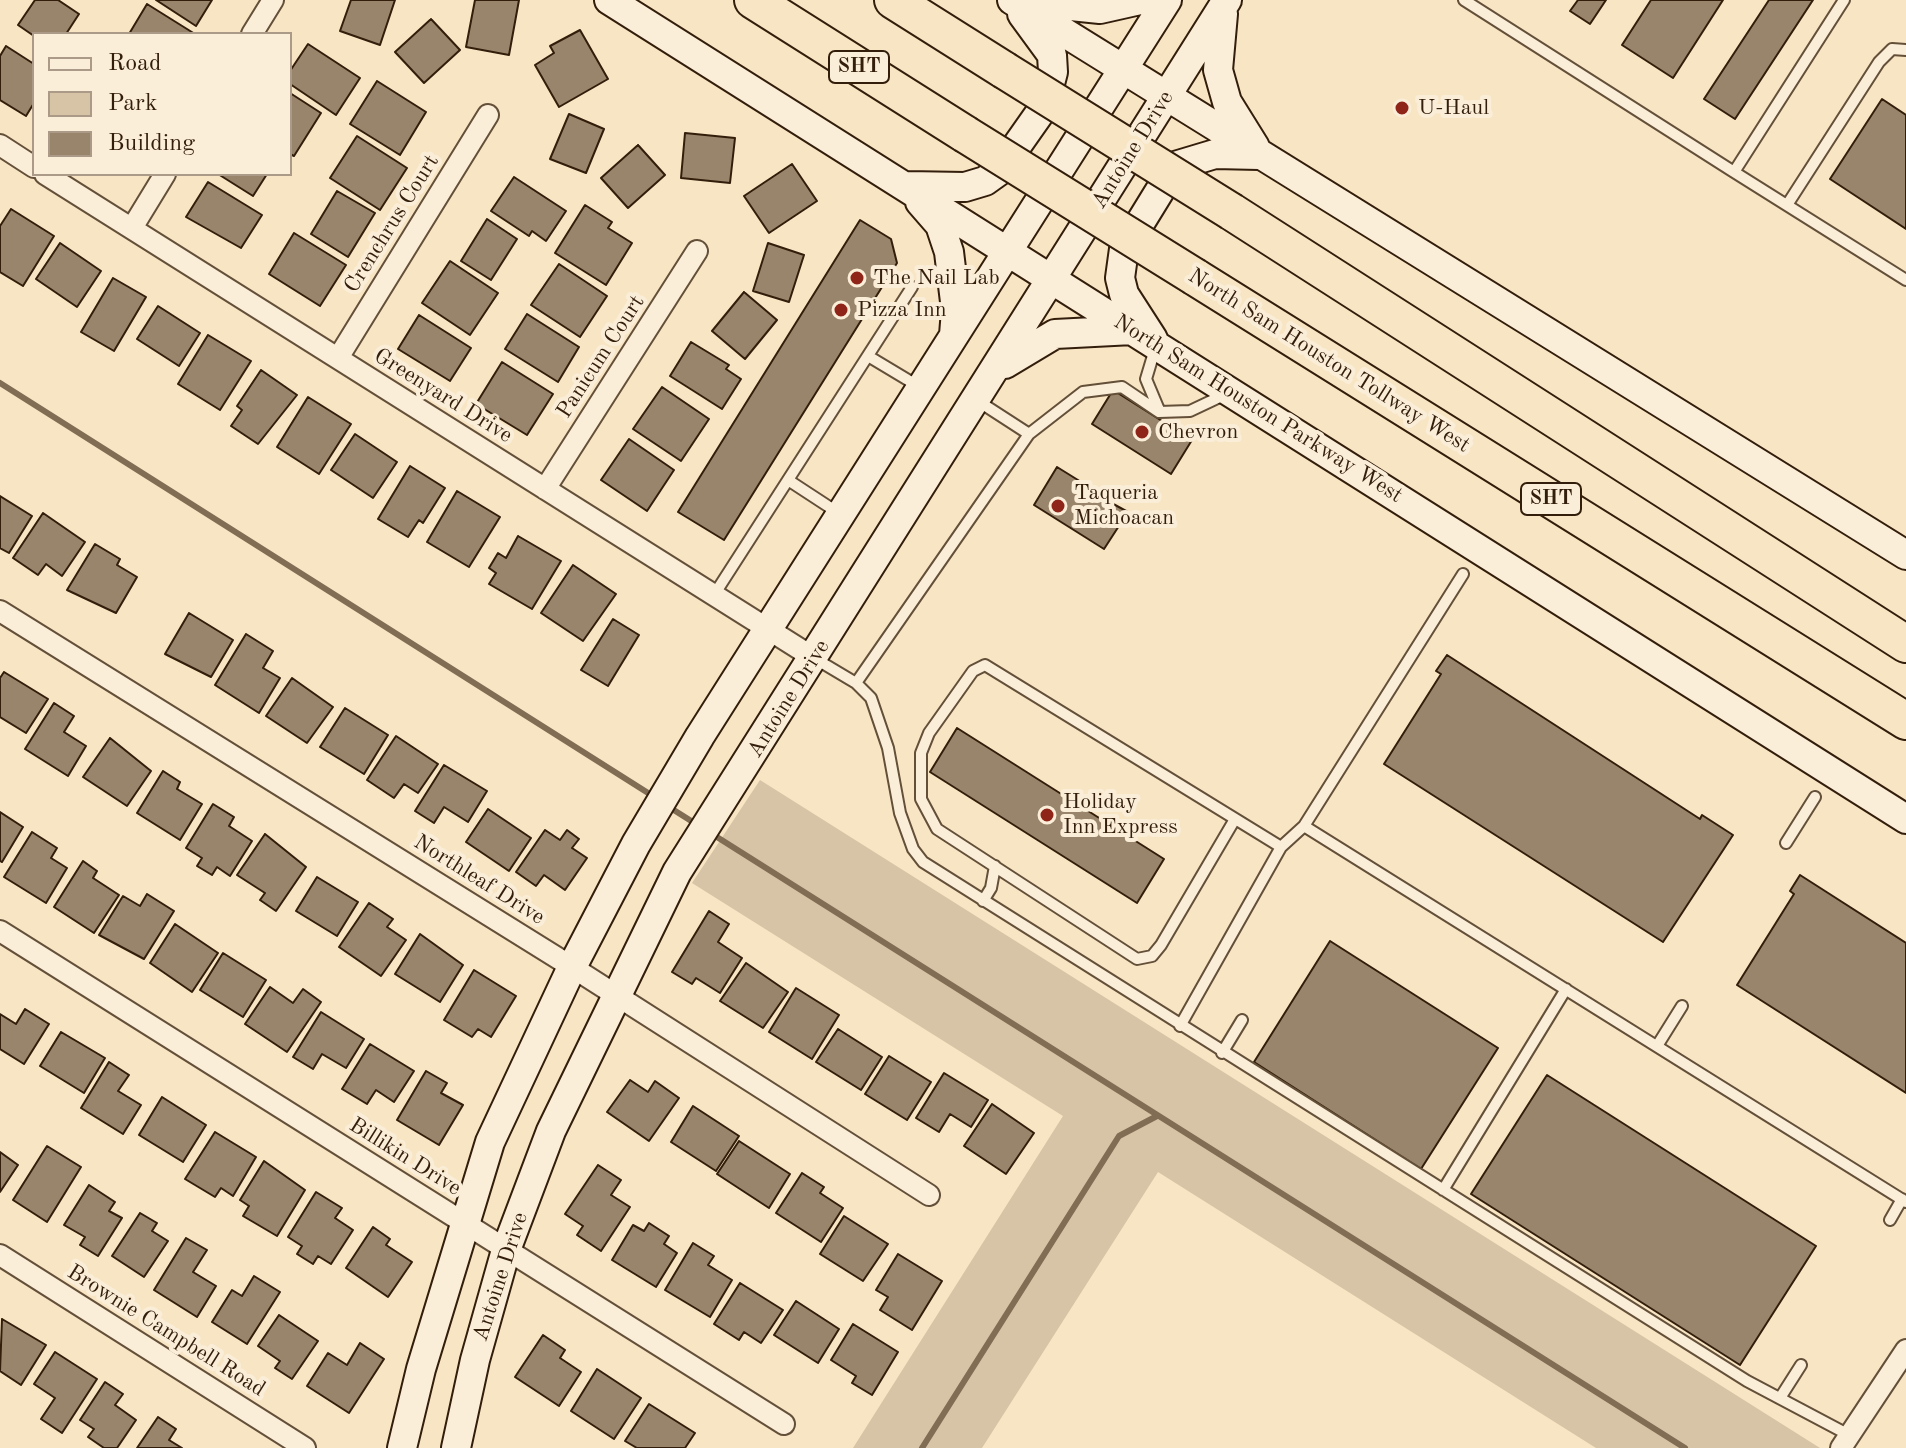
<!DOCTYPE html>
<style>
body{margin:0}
#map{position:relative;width:1906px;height:1448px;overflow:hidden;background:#f8e5c4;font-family:"Old Standard TT",serif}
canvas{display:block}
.legend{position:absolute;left:32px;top:32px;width:260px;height:144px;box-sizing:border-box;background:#faeed9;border:2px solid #aa9a87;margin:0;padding:10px 14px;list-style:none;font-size:24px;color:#331d0b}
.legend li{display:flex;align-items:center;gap:16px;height:40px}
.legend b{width:40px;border:2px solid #aa9a87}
</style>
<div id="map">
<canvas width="1906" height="1448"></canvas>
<ul class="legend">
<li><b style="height:10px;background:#faeed9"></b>Road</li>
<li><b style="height:22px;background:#d7c3a5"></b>Park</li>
<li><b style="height:22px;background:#99856b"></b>Building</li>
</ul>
</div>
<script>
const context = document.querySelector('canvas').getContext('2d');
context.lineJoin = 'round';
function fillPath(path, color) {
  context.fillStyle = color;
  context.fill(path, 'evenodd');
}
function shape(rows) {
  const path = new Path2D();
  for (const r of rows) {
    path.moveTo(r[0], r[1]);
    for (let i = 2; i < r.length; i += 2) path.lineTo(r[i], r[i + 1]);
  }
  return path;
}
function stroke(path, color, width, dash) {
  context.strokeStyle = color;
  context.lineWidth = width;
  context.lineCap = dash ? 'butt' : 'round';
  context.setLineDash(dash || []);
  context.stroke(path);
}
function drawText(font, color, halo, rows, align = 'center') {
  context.font = font + ' "Old Standard TT",serif';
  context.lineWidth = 8;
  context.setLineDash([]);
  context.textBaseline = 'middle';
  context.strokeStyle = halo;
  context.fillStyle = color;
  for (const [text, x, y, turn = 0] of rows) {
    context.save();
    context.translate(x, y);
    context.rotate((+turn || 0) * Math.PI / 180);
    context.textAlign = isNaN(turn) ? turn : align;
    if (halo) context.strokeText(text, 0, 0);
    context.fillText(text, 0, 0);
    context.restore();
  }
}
const green = shape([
 [760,780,1820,1448,1596,1448,1158,1172,982,1448,853,1448,1063,1116,692,883]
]);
const stream = shape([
 [0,383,656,798],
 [669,807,696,824],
 [709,832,1685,1448],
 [922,1448,1119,1136,1157,1116]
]);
const building = shape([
 [35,0,58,0,79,14,66,34,34,36,18,25,35,0],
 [156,0,212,0,196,26,156,0],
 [351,0,395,0,380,45,340,31,351,0],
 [475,0,519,0,509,55,466,47,475,0],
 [1578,0,1606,0,1590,24,1570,11,1578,0],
 [1651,0,1723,0,1673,78,1622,45,1651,0],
 [1769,0,1813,0,1735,119,1704,99,1769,0],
 [147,4,195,34,129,34,147,4],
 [431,19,460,50,424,83,395,52,431,19],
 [580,30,608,79,559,107,535,65,554,53,550,46,580,30],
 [308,44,360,78,336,115,290,84,290,71,308,44],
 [6,46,34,64,34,103,26,116,0,100,0,56,6,46],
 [377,81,426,112,400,155,350,124,377,81],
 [290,93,321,113,294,156,290,154,290,93],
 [1882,99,1906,115,1906,229,1830,179,1882,99],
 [569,114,604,129,586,173,550,159,569,114],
 [685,133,735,138,730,183,681,178,685,133],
 [357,136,407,168,380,210,330,178,357,136],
 [638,145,665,175,628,208,601,178,638,145],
 [792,164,817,201,769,233,744,196,792,164],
 [218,174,267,174,253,196,218,174],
 [514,177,566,211,546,241,532,231,529,236,491,211,514,177],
 [208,182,262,215,241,248,186,217,208,182],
 [337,191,375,213,348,257,311,234,337,191],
 [585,205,612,222,608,228,632,243,606,285,555,253,585,205],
 [11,209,54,236,23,286,0,272,0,226,11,209],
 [487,219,517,239,491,280,461,261,487,219],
 [860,220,891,239,897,263,724,540,678,512,860,220],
 [294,233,346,265,320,306,269,274,294,233],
 [60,243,101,271,77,307,36,279,60,243],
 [768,243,804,255,789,302,753,291,768,243],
 [450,261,498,293,470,335,422,303,450,261],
 [559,264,607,296,580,337,531,305,559,264],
 [113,278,146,297,114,351,81,332,113,278],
 [744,292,777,320,745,359,712,331,744,292],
 [158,306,200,333,179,366,137,339,158,306],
 [527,314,579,347,558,382,505,349,527,314],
 [419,315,471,348,450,381,398,349,419,315],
 [208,335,251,361,220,410,178,384,208,335],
 [691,342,729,365,726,369,741,379,722,409,670,376,691,342],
 [502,362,553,394,527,435,476,404,502,362],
 [261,370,297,395,258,444,231,426,242,410,237,406,261,370],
 [662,387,709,419,681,461,633,429,662,387],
 [1113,390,1192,440,1171,474,1092,424,1113,390],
 [308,397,351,424,319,474,277,447,308,397],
 [355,434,397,462,373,498,331,470,355,434],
 [629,439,674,470,647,511,601,480,629,439],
 [410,466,445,488,423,523,419,520,408,537,378,519,410,466],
 [1057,467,1086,485,1084,488,1128,512,1104,549,1034,505,1057,467],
 [457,491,500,517,469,567,427,542,457,491],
 [0,496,32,516,9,553,0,548,0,496],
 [43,513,85,542,62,576,46,564,38,575,13,558,43,513],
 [518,536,561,561,532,609,489,584,496,573,489,568,498,553,506,558,518,536],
 [95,544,120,559,117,565,137,577,116,613,67,590,95,544],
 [573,565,616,594,583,641,541,613,573,565],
 [189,613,233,640,211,677,165,654,189,613],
 [613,619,639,635,608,686,581,670,613,619],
 [246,634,273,651,263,668,280,678,259,713,215,685,246,634],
 [1447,655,1700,819,1702,815,1733,835,1663,942,1384,764,1441,674,1436,671,1447,655],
 [4,672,48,699,26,733,0,717,0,678,4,672],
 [292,678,333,707,307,743,266,716,292,678],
 [54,703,74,716,64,732,86,746,68,776,25,749,54,703],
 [345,708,388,735,364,774,320,747,345,708],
 [957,728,1164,859,1137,903,930,772,957,728],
 [396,736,438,764,418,793,404,784,394,798,367,780,396,736],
 [110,738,151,771,127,806,83,777,110,738],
 [444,765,487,791,468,822,444,807,434,823,415,811,444,765],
 [163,771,180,782,177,789,202,804,180,840,137,813,163,771],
 [213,804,234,817,229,826,252,841,230,876,217,867,212,875,197,866,202,858,186,848,213,804],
 [488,809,531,838,509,871,466,842,488,809],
 [0,812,23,827,2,862,0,861,0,812],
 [545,830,560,840,567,830,579,839,572,848,587,858,565,890,544,875,536,886,516,872,545,830],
 [32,832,57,848,51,858,67,868,46,903,4,877,32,832],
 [265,834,306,867,276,911,260,900,265,893,237,875,265,834],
 [83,861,97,871,93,878,119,895,94,933,54,907,83,861],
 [1800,875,1906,943,1906,1093,1737,985,1794,894,1790,891,1800,875],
 [317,877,358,902,337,936,296,911,317,877],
 [147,894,174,911,144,959,99,935,123,896,140,906,147,894],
 [369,903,393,919,387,927,406,940,381,976,339,947,369,903],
 [709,911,729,924,718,942,742,958,720,993,696,978,692,984,672,972,709,911],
 [175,924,218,953,192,992,150,963,175,924],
 [420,934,463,965,440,1002,395,974,420,934],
 [1330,941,1498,1048,1421,1169,1254,1062,1330,941],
 [223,953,266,980,243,1017,200,990,223,953],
 [746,963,788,992,763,1028,720,1001,746,963],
 [474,970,516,996,491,1037,478,1029,472,1037,444,1020,474,970],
 [270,987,293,1003,303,989,321,1002,287,1052,245,1024,270,987],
 [796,988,839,1015,812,1059,769,1032,796,988],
 [25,1009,49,1024,24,1064,0,1049,0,1014,16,1024,25,1009],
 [321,1012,364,1039,346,1068,322,1054,313,1069,293,1057,321,1012],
 [838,1029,882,1057,861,1090,816,1062,838,1029],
 [61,1032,105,1058,84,1093,40,1066,61,1032],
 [370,1044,414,1071,394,1102,376,1090,367,1104,342,1089,370,1044],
 [889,1056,931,1082,907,1120,865,1094,889,1056],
 [109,1062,129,1075,118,1091,141,1105,123,1134,81,1108,109,1062],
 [426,1071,447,1083,441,1093,463,1105,439,1145,397,1120,426,1071],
 [944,1073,988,1100,971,1127,950,1114,939,1132,916,1118,944,1073],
 [1547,1075,1816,1246,1740,1365,1471,1194,1547,1075],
 [630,1080,648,1092,655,1081,679,1098,649,1141,607,1112,630,1080],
 [162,1097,206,1125,183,1162,139,1135,162,1097],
 [992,1104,1034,1133,1006,1174,964,1146,992,1104],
 [693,1106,739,1136,716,1171,671,1142,693,1106],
 [215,1132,256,1157,233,1196,221,1188,215,1197,185,1179,215,1132],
 [739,1141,790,1174,769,1208,717,1174,739,1141],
 [47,1146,81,1167,47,1222,13,1200,47,1146],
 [0,1152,18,1165,0,1192,0,1152],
 [264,1161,305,1190,277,1236,243,1216,249,1206,240,1200,264,1161],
 [598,1165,621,1180,611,1195,630,1207,601,1251,577,1235,583,1226,565,1214,598,1165],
 [802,1173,824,1187,820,1193,843,1208,821,1242,776,1213,802,1173],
 [89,1185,115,1202,109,1211,122,1218,98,1256,80,1245,85,1237,64,1225,89,1185],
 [316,1192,342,1208,335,1218,353,1230,331,1264,318,1256,313,1264,297,1254,302,1246,288,1237,316,1192],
 [140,1213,157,1223,152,1231,168,1241,144,1277,112,1256,140,1213],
 [844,1216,888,1244,863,1281,820,1254,844,1216],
 [649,1223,669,1236,664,1244,677,1253,656,1287,612,1260,633,1225,644,1231,649,1223],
 [373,1227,390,1239,386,1245,412,1262,388,1297,346,1268,373,1227],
 [186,1238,207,1250,193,1272,216,1286,197,1317,154,1290,186,1238],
 [693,1243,714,1256,708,1265,732,1280,710,1317,665,1290,693,1243],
 [898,1254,942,1281,912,1330,880,1310,888,1297,876,1290,898,1254],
 [254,1276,280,1292,247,1344,212,1322,232,1290,242,1296,254,1276],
 [740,1283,783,1310,761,1343,744,1332,739,1340,714,1324,740,1283],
 [796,1301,839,1329,818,1363,774,1335,796,1301],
 [279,1315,318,1341,292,1379,275,1368,280,1361,258,1346,279,1315],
 [2,1319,46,1345,21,1385,0,1371,2,1319],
 [853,1324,898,1352,872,1395,852,1383,856,1376,831,1360,853,1324],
 [543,1335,565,1350,560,1358,581,1372,559,1406,515,1377,543,1335],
 [360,1343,384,1359,349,1413,307,1386,328,1353,347,1365,360,1343],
 [55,1352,97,1379,62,1433,41,1419,55,1398,34,1384,55,1352],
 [597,1369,641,1398,614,1439,571,1411,597,1369],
 [105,1382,123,1394,115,1405,136,1420,117,1448,104,1448,88,1437,94,1429,80,1420,105,1382],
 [649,1404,695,1433,685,1448,637,1448,625,1441,649,1404],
 [158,1417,176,1429,169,1440,182,1448,137,1448,158,1417]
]);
const lane = shape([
 [1464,0,1734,172,1844,0],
 [1734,172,1906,280],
 [1787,205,1879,62,1892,49,1906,50],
 [1155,349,1146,379,1159,410],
 [868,356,918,386],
 [978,401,1029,434,1083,392,1122,387,1159,412,1190,411,1226,394],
 [788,480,840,514],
 [714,595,912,287],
 [814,658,856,683,871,698,888,748,900,813,913,849,923,862,1747,1381,1849,1435],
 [856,683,1029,434],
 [1235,819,1161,945,1152,956,1137,959,937,829,921,799,921,753,929,733,973,671,985,665,1281,847],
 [1304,826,1906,1202],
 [1786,843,1815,797],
 [983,901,991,888,995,866],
 [1180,1026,1281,847,1304,826,1463,574],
 [1657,1046,1682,1006],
 [1222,1053,1242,1020],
 [1443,1190,1566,989],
 [1890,1220,1902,1199],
 [1780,1398,1801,1365]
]);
const street = shape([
 [252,34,273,0],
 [0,145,34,167],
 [45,174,814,658],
 [132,228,165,174],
 [338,358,488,115],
 [545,489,697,251],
 [0,611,572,967,929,1195],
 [0,931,784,1424],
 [0,1255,305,1448],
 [1841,1448,1906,1350]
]);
const secondary = shape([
 [609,0,1906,819],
 [1012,0,1906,555],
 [1022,1,1100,9,1140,0],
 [1223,14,1218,70,1227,102,1255,147],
 [907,186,965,187,985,181,999,171,1044,107,1053,72,1052,55,1022,14],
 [920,202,940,225,949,252,956,310,954,335],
 [1153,339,1124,294,1120,278,1124,249,1175,166,1215,154,1259,155],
 [1005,364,1055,334,1133,330],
 [402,1448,421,1369,490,1142,572,967,636,844,700,736,1167,0],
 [456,1448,475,1360,506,1250,551,1131,677,872,1227,0]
]);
const highway = shape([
 [753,0,965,134],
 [893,0,1004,70],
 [1232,212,1906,644],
 [1195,277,1906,721]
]);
const highwayBridge = shape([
 [1004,70,1232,212],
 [965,134,1195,277]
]);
const markers = [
 [1402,108,8,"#8f2418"],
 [857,278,8,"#8f2418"],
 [841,310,8,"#8f2418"],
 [1142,432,8,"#8f2418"],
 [1058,506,8,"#8f2418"],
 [1047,815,8,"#8f2418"]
];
const shields = [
 [859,67,60],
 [1551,499,60]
];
const shieldNames = [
 ["SHT",859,67],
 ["SHT",1551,499]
];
const poiNames = [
 ["U-Haul",1418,108],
 ["The Nail Lab",873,278],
 ["Pizza Inn",857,310],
 ["Chevron",1158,432],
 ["Taqueria",1074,493],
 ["Michoacan",1074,518],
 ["Holiday",1063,802],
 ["Inn Express",1063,827]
];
const streetNames = [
 ["Antoine Drive",1133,150,-58],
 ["Crenchrus Court",392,224,-58],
 ["Panicum Court",601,357,-57],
 ["North Sam Houston Tollway West",1329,361,32],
 ["Greenyard Drive",443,396,32],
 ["North Sam Houston Parkway West",1258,409,32],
 ["Antoine Drive",789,699,-58],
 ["Northleaf Drive",479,880,32],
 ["Billikin Drive",405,1157,32],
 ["Antoine Drive",501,1277,-72],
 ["Brownie Campbell Road",166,1331,32]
];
fillPath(green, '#d7c3a5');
stroke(stream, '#816c54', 6);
fillPath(building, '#99856b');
stroke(building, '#331d0b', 2);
stroke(lane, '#644f39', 14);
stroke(street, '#644f39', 24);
stroke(secondary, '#331d0b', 32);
stroke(highway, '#331d0b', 40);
stroke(lane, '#faeed9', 10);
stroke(street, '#faeed9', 20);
stroke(secondary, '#faeed9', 28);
stroke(highway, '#f8e5c4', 36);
stroke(highwayBridge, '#331d0b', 40, []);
stroke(highwayBridge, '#f8e5c4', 36);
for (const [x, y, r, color] of markers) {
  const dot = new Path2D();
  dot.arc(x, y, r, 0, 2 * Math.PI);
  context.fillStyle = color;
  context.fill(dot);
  stroke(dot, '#faeed9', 3);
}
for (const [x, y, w] of shields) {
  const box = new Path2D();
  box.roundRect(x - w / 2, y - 16, w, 32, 6);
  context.fillStyle = '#faeed9';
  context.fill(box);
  stroke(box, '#331d0b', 2);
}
drawText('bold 20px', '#331d0b', null, shieldNames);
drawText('22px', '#331d0b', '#faeed9', poiNames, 'left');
drawText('22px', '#331d0b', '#faeed9', streetNames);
</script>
